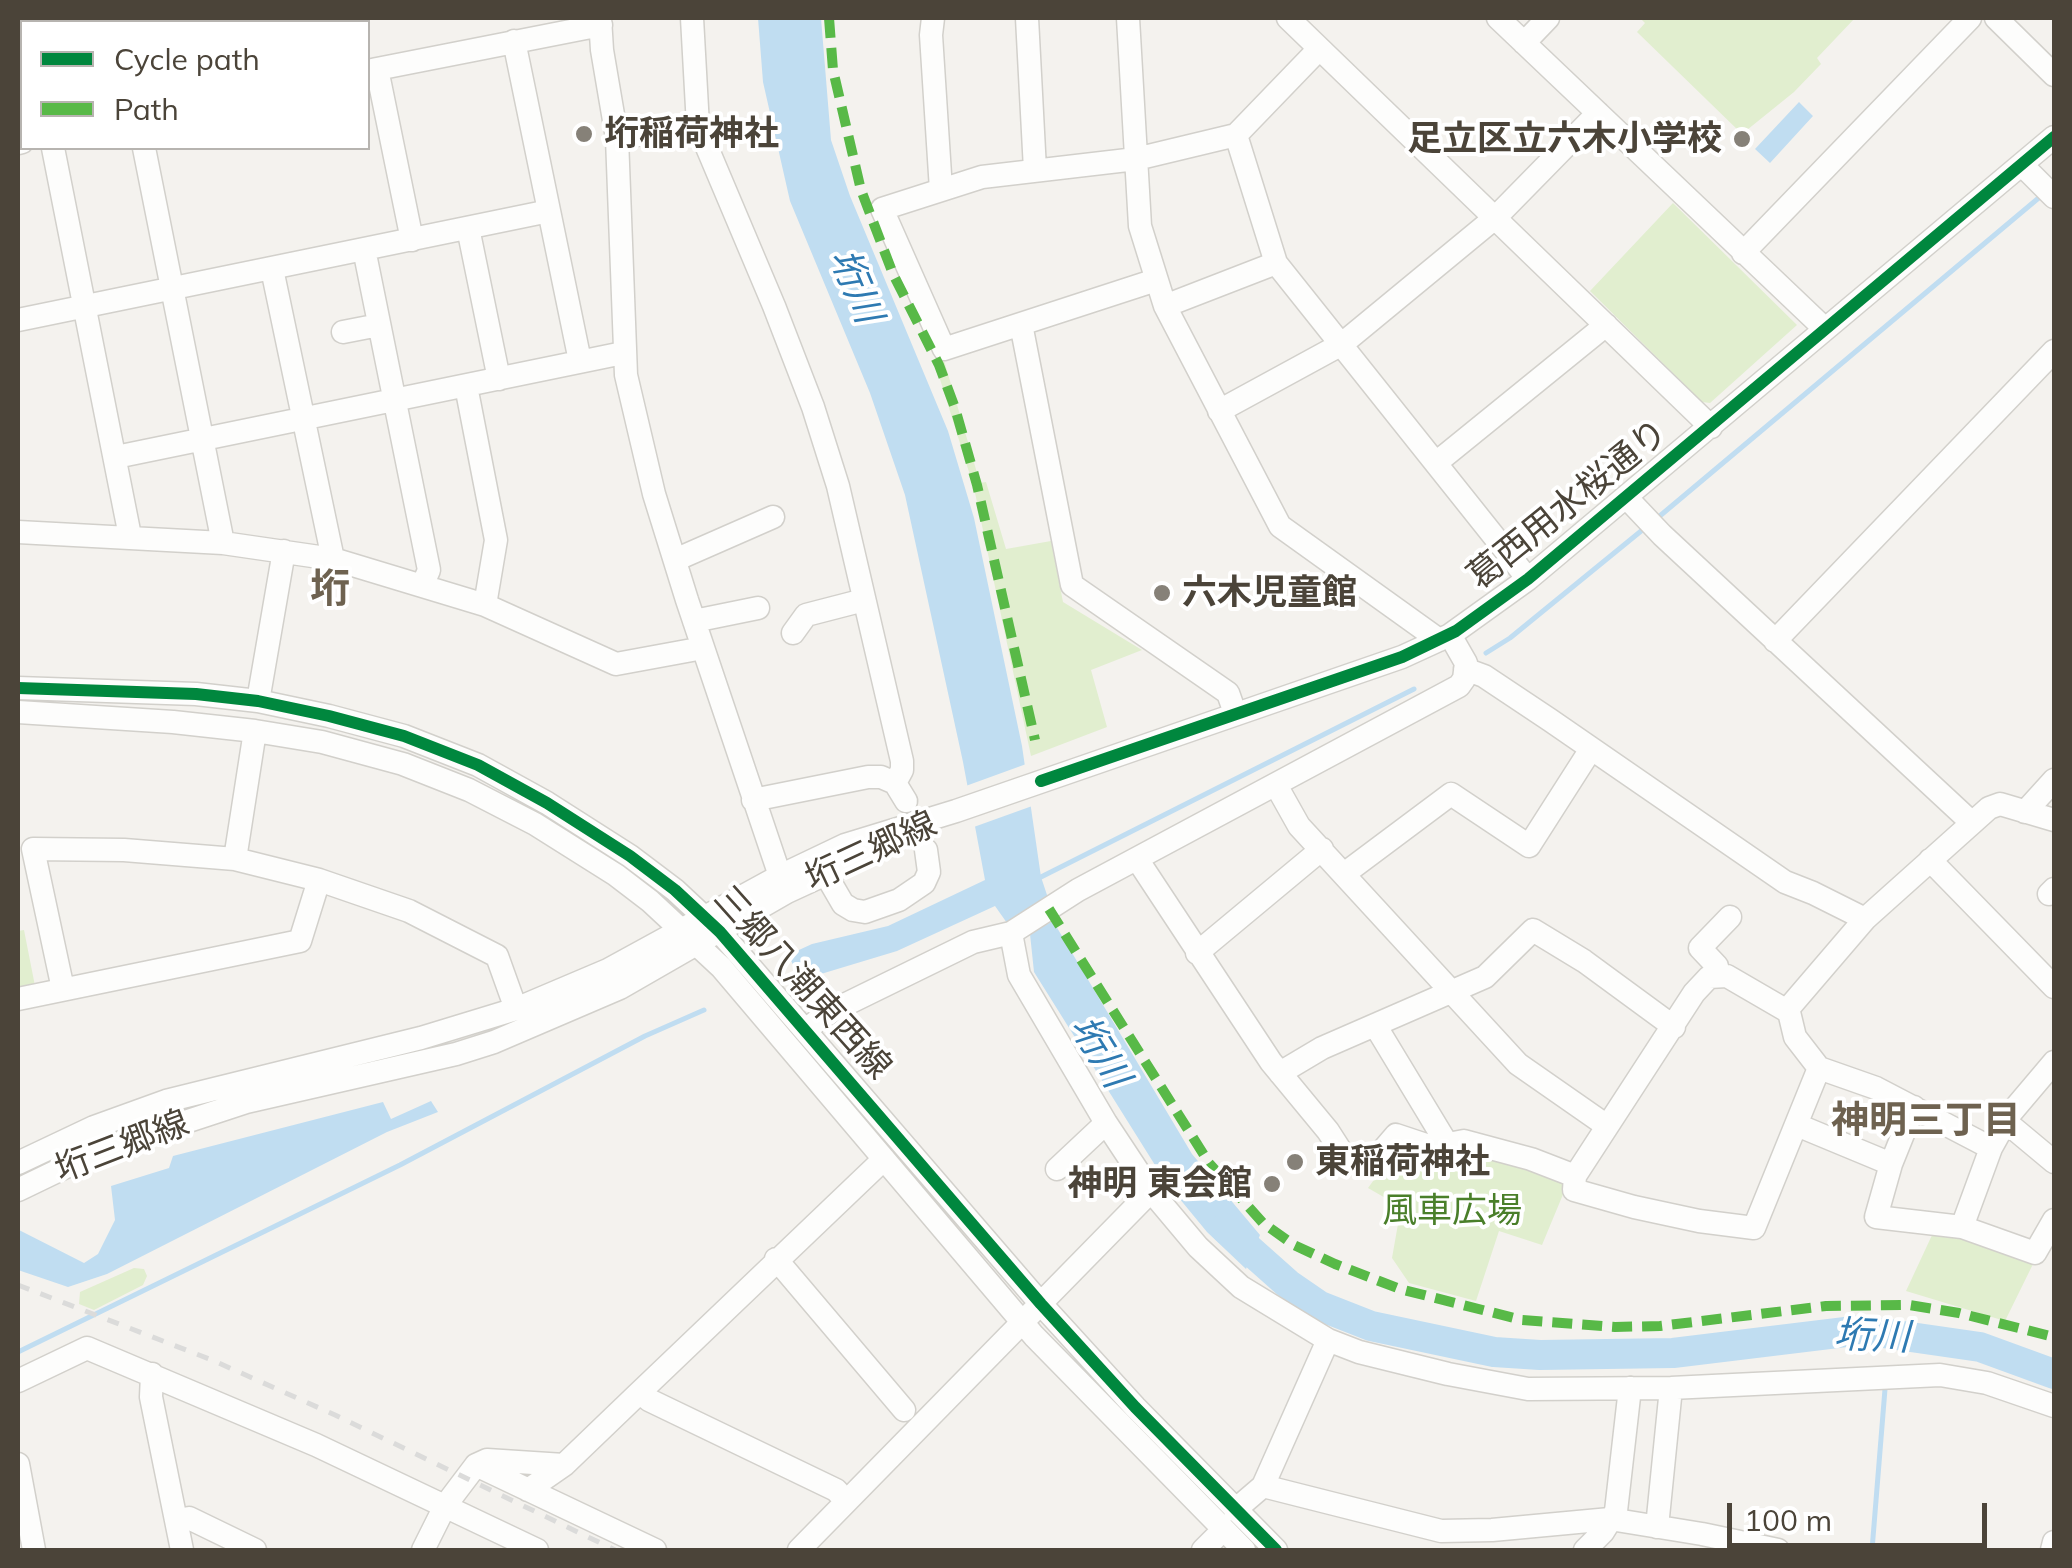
<!DOCTYPE html>
<meta charset="utf-8">
<style>
body{margin:0}
#map{position:relative;width:2072px;height:1568px;overflow:hidden;background:#f4f2ee;font-family:Mulish,sans-serif}
canvas{display:block}
.frame{position:absolute;inset:0;border:20px solid #4b4439;pointer-events:none}
.legend{position:absolute;left:20px;top:20px;width:350px;height:130px;box-sizing:border-box;background:#fff;border:2px solid #b7b4b0;margin:0;padding:12px 18px;list-style:none;font-size:30px;color:#4b4439}
.legend li{display:flex;align-items:center;gap:20px;height:50px}
.legend b{width:50px;border:2px solid #b7b4b0}
.scale{position:absolute;left:1727px;top:1503px;width:260px;height:45px;box-sizing:border-box;border:5px solid #4b4439;border-top:0;padding-left:12px;font-size:30px;line-height:35px;white-space:nowrap;color:#4b4439;-webkit-text-stroke:8px #fff;paint-order:stroke}
</style>
<div id="map">
<canvas width="2072" height="1568"></canvas>
<div class="frame"></div>
<ul class="legend">
<li><b style="height:12px;background:#00873e"></b>Cycle path</li>
<li><b style="height:12px;background:#58b947"></b>Path</li>
</ul>
<div class="scale">100 m</div>
</div>
<script>
const context = document.querySelector('canvas').getContext('2d');
context.lineJoin = 'round';
function fillPath(path, color) {
  context.fillStyle = color;
  context.fill(path, 'evenodd');
}
function shape(rows) {
  const path = new Path2D();
  for (const r of rows) {
    path.moveTo(r[0], r[1]);
    for (let i = 2; i < r.length; i += 2) path.lineTo(r[i], r[i + 1]);
  }
  return path;
}
function stroke(path, color, width, dash) {
  context.strokeStyle = color;
  context.lineWidth = width;
  context.lineCap = dash ? 'butt' : 'round';
  context.setLineDash(dash || []);
  context.stroke(path);
}
function drawText(font, color, halo, rows, align = 'center') {
  context.font = font + ' Mulish,"Noto Sans JP",sans-serif';
  context.lineWidth = 8;
  context.setLineDash([]);
  context.textBaseline = 'middle';
  context.strokeStyle = halo;
  context.fillStyle = color;
  for (const [text, x, y, turn = 0] of rows) {
    context.save();
    context.translate(x, y);
    context.rotate((+turn || 0) * Math.PI / 180);
    context.textAlign = isNaN(turn) ? turn : align;
    if (halo) context.strokeText(text, 0, 0);
    context.fillText(text, 0, 0);
    context.restore();
  }
}
const green = shape([
 [1640,18,1855,18,1817,58,1821,64,1794,92,1742,134,1637,32,1645,23],
 [1673,203,1797,325,1710,403,1702,402,1590,291],
 [943,357,980,483,986,482,1006,549,1051,541,1063,602,1142,650,1091,670,1107,727,1031,756,974,488,934,360],
 [24,930,35,986,18,990,18,931],
 [1406,1149,1435,1161,1472,1151,1561,1179,1564,1192,1542,1245,1499,1231,1476,1301,1409,1283,1392,1258,1401,1207,1368,1188,1392,1155],
 [1933,1233,1967,1237,2034,1262,2005,1321,1906,1291],
 [134,1268,144,1269,147,1276,143,1285,94,1310,79,1304,80,1292]
]);
const water = shape([
 [758,18,821,18,831,140,850,196,948,431,974,518,1022,746,1041,877,1049,901,1007,923,995,906,897,951,801,980,788,955,812,944,888,926,985,880,963,762,905,495,870,393,790,201,763,82],
 [1799,102,1813,116,1770,163,1755,149],
 [1053,921,1192,1154,1260,1235,1246,1269,1207,1232,1165,1181,1034,972,1030,934],
 [431,1101,438,1112,387,1132,107,1274,68,1287,18,1270,19,1230,84,1263,98,1254,115,1220,111,1186,169,1168,173,1156,383,1102,391,1119]
]);
const pier = shape([
 [1029,763,1035,805,971,828,963,787]
]);
const stream = shape([
 [1655,520,2041,196],
 [1486,653,1510,638,1646,527],
 [1037,879,1414,689],
 [18,1352,400,1165,645,1036,704,1010],
 [1872,1550,1885,1389]
]);
const river = shape([
 [1225,1228,1288,1284,1320,1306,1371,1326,1494,1352,1540,1355,1673,1353,1862,1330,1980,1347,2054,1374]
]);
const minor = shape([
 [26,18,27,22],
 [600,18,602,50,617,138,626,375,654,494,687,600,780,876],
 [692,18,698,126,774,306,813,407,838,486,902,761,902,770,895,783],
 [933,18,931,35,941,190],
 [1027,18,1035,170],
 [1128,18,1140,226,1165,306,1280,526,1439,640],
 [1288,18,1711,427],
 [1498,18,1825,329],
 [1996,18,2054,75],
 [514,41,580,361],
 [1524,43,1548,18],
 [377,69,601,25],
 [368,71,377,69,412,240],
 [1236,135,1276,263,1528,579],
 [617,138,698,126],
 [18,143,22,142],
 [53,148,130,536],
 [144,148,223,543],
 [2022,165,2054,197],
 [468,228,499,379],
 [364,249,429,570,423,584],
 [1743,253,1970,18],
 [272,269,333,559],
 [1156,280,944,349,882,209,982,177,1136,159,1236,135,1319,49],
 [1165,306,1276,263],
 [18,320,549,211],
 [1021,324,1072,585,1228,693,1235,713],
 [343,332,379,325],
 [466,386,496,540,485,605],
 [1219,411,1342,344,1496,217,1598,113],
 [116,457,623,353],
 [1436,463,1606,325],
 [1626,497,1662,535,1971,822],
 [18,532,223,543,333,559,485,605,616,664,703,648],
 [675,560,773,517],
 [694,621,758,608],
 [793,633,806,615,864,600],
 [1775,641,2054,351],
 [1465,669,1484,676,1550,720,1785,882,1813,893,1865,919],
 [18,688,196,694,258,701,329,716,404,736,478,765,547,803,630,856,675,890,720,932,1041,1304,1135,1407,1276,1550],
 [258,701,284,551],
 [18,712,173,722,255,731,322,742,403,764,469,790,535,824,616,875,650,901,721,967,1034,1336,1244,1550],
 [1276,785,1299,826,1518,1064,1607,1126],
 [753,800,868,777,881,777,895,783,906,801],
 [2025,812,2054,780],
 [1137,859,1271,1062,1328,1131,1346,1159,1371,1164,1396,1135,1432,1147,1464,1141,1531,1159,1575,1176,1694,993,1709,977,1727,976,1789,1012,1795,1037,1819,1068,1876,1088,1991,1148],
 [1930,860,2054,987],
 [825,873,843,904,853,910,865,912,899,900,924,883,929,872,926,850],
 [1344,874,1451,794,1529,846,1591,749],
 [319,880,409,911,497,956,516,1009],
 [2049,894,2054,889],
 [1011,933,1019,975,1106,1123,1151,1191,1198,1247,1241,1287,1328,1340,1359,1352,1448,1374,1528,1389,1671,1388,1940,1375,1987,1383,2054,1406],
 [1197,953,1322,849],
 [1718,976,1717,966,1700,948,1730,917],
 [63,989,33,849,124,850,235,859],
 [18,999,300,941,319,880,235,859,255,731],
 [1787,1010,1865,919,1989,808,2000,804,2054,820],
 [1375,1025,1447,1144],
 [807,1029,826,1014,973,942,1011,933,1078,890,1459,686,1464,679,1466,663,1450,635],
 [1280,1073,1322,1048,1485,977,1533,930,1584,961,1674,1027],
 [1914,1107,1891,1164,1876,1217,1962,1227,2035,1253,2054,1220],
 [2006,1122,2054,1162],
 [1797,1125,1891,1164],
 [18,1163,94,1127,166,1101,421,1038,516,1009,608,970,780,876,845,845,956,811,1402,657,1450,635,1528,579,2054,137],
 [1057,1169,1106,1123],
 [1575,1176,1574,1190,1634,1207,1699,1221,1754,1228,1819,1068],
 [18,1190,103,1149,246,1102,456,1054,494,1042,620,988,787,892,891,844],
 [1962,1227,1991,1148,2010,1114,2054,1062],
 [776,1259,904,1410],
 [152,1374,151,1397,182,1550],
 [18,1381,87,1348,316,1445,537,1550],
 [640,1392,884,1159],
 [18,1464,34,1550],
 [476,1465,487,1460,564,1465],
 [1263,1486,1441,1531,1492,1530,1610,1519,1702,1534,1778,1550],
 [528,1490,564,1465,640,1392,649,1400,836,1490,846,1501],
 [1235,1510,1263,1486,1328,1340],
 [177,1520,189,1518,255,1550],
 [1657,1527,1671,1388],
 [423,1550,445,1506,476,1465,655,1550],
 [799,1550,1151,1191],
 [1203,1550,1223,1530],
 [1585,1550,1603,1532,1616,1511,1630,1388],
 [2052,1550,2054,1542]
]);
const rail = shape([
 [18,1285,212,1360,335,1415,615,1550]
]);
const quiet = shape([
 [829,18,833,70,861,190,893,274,939,365,955,408,977,485,1035,740],
 [1049,909,1209,1163,1263,1223,1294,1245,1335,1264,1400,1289,1522,1320,1615,1327,1660,1326,1826,1306,1909,1305,1959,1313,2054,1337]
]);
const cycleway = shape([
 [18,688,196,694,258,701,329,716,404,736,478,765,547,803,630,856,675,890,720,932,1041,1304,1135,1407,1276,1550],
 [1041,781,1402,657,1456,631,1528,579,2054,137]
]);
const markers = [
 [584,134,10,"#868178"],
 [1742,139,10,"#868178"],
 [1162,593,10,"#868178"],
 [1295,1162,10,"#868178"],
 [1272,1184,10,"#868178"]
];
const poiNames = [
 ["垳稲荷神社",604,134],
 ["足立区立六木小学校",1722,139,"right"],
 ["六木児童館",1182,593],
 ["東稲荷神社",1315,1162],
 ["神明 東会館",1252,1184,"right"]
];
const streetNames = [
 ["葛西用水桜通り",1568,505,-39],
 ["垳三郷線",871,852,-25],
 ["三郷八潮東西線",802,983,48],
 ["垳三郷線",122,1147,-21]
];
const parkNames = [
 ["風車広場",1452,1211]
];
const waterNames = [
 ["垳川",855,286,67],
 ["垳川",1099,1052,58],
 ["垳川",1872,1337,2]
];
const neighbourhoodNames = [
 ["神明三丁目",1926,1122]
];
const quarterNames = [
 ["垳",330,590]
];
fillPath(green, '#e1eecf');
fillPath(water, '#c0ddf1');
fillPath(pier, '#f4f2ee');
stroke(stream, '#c0ddf1', 5);
stroke(river, '#c0ddf1', 30);
stroke(minor, '#d2d0cb', 25);
stroke(minor, '#fdfdfc', 22);
stroke(rail, '#dbdbda', 5, [12, 12]);
stroke(quiet, '#58b947', 10, [20, 10]);
stroke(cycleway, '#00873e', 12);
for (const [x, y, r, color] of markers) {
  const dot = new Path2D();
  dot.arc(x, y, r, 0, 2 * Math.PI);
  context.fillStyle = color;
  context.fill(dot);
  stroke(dot, '#fff', 4);
}
drawText('bold 35px', '#4b4439', '#fff', poiNames, 'left');
drawText('35px', '#4b4439', '#fff', streetNames);
drawText('35px', '#4a7f2a', '#fff', parkNames);
drawText('italic 38px', '#2e7ab2', '#fff', waterNames);
drawText('bold 38px', '#6e6250', '#fff', neighbourhoodNames);
drawText('bold 40px', '#6e6250', '#fff', quarterNames);
</script>
